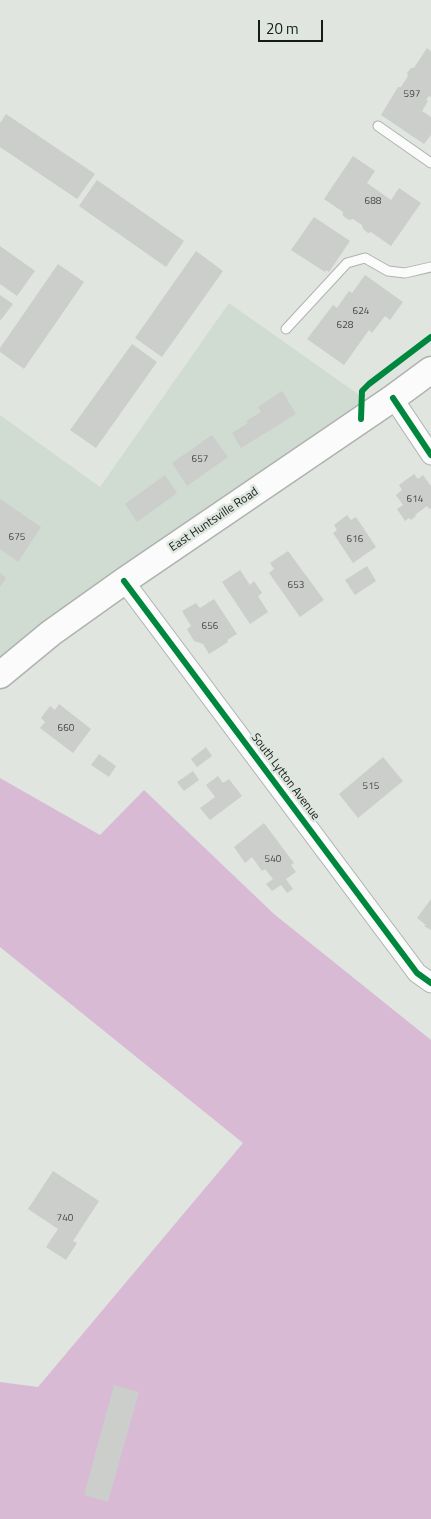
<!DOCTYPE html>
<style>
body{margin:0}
#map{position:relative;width:431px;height:1519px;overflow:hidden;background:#e0e5e0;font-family:"Titillium Web",sans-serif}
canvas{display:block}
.scale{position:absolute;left:258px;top:20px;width:65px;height:22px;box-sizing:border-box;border:2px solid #171a17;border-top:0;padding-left:6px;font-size:15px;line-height:18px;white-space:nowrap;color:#171a17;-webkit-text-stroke:4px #dee7df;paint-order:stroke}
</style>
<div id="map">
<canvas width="431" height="1519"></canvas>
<div class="scale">20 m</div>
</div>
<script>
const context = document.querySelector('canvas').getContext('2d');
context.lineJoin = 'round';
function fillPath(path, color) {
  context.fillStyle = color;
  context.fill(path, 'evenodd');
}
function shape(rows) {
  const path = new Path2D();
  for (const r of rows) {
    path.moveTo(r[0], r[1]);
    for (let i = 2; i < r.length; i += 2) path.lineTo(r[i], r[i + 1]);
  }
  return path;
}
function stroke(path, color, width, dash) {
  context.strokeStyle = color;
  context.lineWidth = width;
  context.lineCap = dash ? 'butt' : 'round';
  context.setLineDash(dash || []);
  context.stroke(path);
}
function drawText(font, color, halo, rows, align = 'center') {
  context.font = font + ' "Titillium Web",sans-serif';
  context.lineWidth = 5;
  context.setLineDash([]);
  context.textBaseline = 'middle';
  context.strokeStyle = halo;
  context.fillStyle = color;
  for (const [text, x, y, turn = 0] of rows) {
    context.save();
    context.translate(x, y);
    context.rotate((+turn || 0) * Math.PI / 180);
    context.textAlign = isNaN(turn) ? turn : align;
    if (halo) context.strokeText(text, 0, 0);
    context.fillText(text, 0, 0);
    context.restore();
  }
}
const built = shape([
 [229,303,362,397,361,419,0,675,0,415,100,487]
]);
const forest = shape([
 [0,778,100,835,144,790,274,914,431,1040,431,1519,0,1519,0,1382,38,1387,243,1143,0,947]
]);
const building = shape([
 [427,48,431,51,431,97,429,96,426,100,428,101,422,111,431,117,431,135,424,144,381,115,398,87,401,87,408,76,407,73,411,68,414,68],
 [6,114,95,174,77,199,0,147,0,123],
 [353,156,375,171,367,183,391,200,399,188,421,203,391,246,371,232,368,233,363,229,362,225,353,219,349,220,343,216,343,212,324,199],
 [97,180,184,241,166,267,79,206],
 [314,217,350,241,329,272,326,270,325,272,291,250],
 [0,246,35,271,17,296,0,284],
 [196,251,223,271,162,357,135,338],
 [58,264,84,282,24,369,0,352,0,348],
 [365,275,403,302,390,320,385,316,372,333,369,330,344,365,307,339,333,305,337,308,349,291,352,293],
 [0,295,13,304,0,321],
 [132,344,157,362,96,448,70,430],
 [282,391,296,414,241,448,232,433,248,423,246,421,261,412,258,407],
 [212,435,228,457,187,486,172,463],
 [414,474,418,479,423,475,431,486,431,508,429,509,427,506,415,515,416,516,411,520,409,518,405,521,397,509,403,505,396,495,402,490,399,485],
 [165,475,177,493,137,522,125,504],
 [0,499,41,527,18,562,0,549],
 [347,515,351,520,356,517,376,547,353,563,333,533,337,530,334,525],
 [288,551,324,600,300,617,269,573,274,569,270,563],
 [367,566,376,581,355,595,345,580],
 [240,570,250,585,254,581,262,593,258,596,268,612,250,624,222,582],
 [0,573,6,578,0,587],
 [214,599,237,634,227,640,228,642,209,654,203,644,194,641,187,629,191,626,182,611,196,603,200,608],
 [59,704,91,729,73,753,40,728,45,722,41,718,50,706,55,710],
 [206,747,212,756,197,767,191,759],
 [99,754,116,766,109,777,91,765],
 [383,757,403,781,358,818,339,794],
 [193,771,199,780,184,791,177,782],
 [218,776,223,783,229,779,242,796,210,820,200,808,215,797,206,785],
 [264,823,294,863,291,865,296,872,286,879,293,889,287,893,281,885,272,891,266,884,273,879,265,869,262,871,252,857,245,863,234,847],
 [431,899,431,930,424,926,426,925,417,918],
 [53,1171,99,1201,73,1241,77,1243,66,1260,46,1247,58,1229,28,1209],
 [114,1385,139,1392,108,1502,84,1495]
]);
const lane = shape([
 [378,126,431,163],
 [286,329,347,263,365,258,388,271,405,273,431,267]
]);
const street = shape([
 [393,398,431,455],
 [124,581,417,973,431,983]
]);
const secondary = shape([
 [0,675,51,633,124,581,393,398,431,370]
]);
const cycleway = shape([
 [393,398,431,455],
 [361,419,362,391,369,384,431,337],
 [124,581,417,973,431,983]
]);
const numberNames = [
 ["597",412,95],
 ["688",373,202],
 ["624",361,312],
 ["628",345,326],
 ["657",200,460],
 ["614",415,500],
 ["675",17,538],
 ["616",355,540],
 ["653",296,586],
 ["656",210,627],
 ["660",66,729],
 ["515",371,787],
 ["540",273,860],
 ["740",65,1219]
];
const streetNames = [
 ["East Huntsville Road",214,520,-34],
 ["South Lytton Avenue",285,777,53]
];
fillPath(built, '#d0dbd2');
fillPath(forest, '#d9bad4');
fillPath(building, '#cbcecb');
stroke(lane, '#afb3b0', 11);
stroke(street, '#afb3b0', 21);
stroke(secondary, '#afb3b0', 29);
stroke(lane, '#fafbfa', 9);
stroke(street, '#fafbfa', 19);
stroke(secondary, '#fafbfa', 26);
stroke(cycleway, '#00873e', 6);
drawText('10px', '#444744', null, numberNames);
drawText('12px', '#171a17', '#dee7df', streetNames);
</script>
